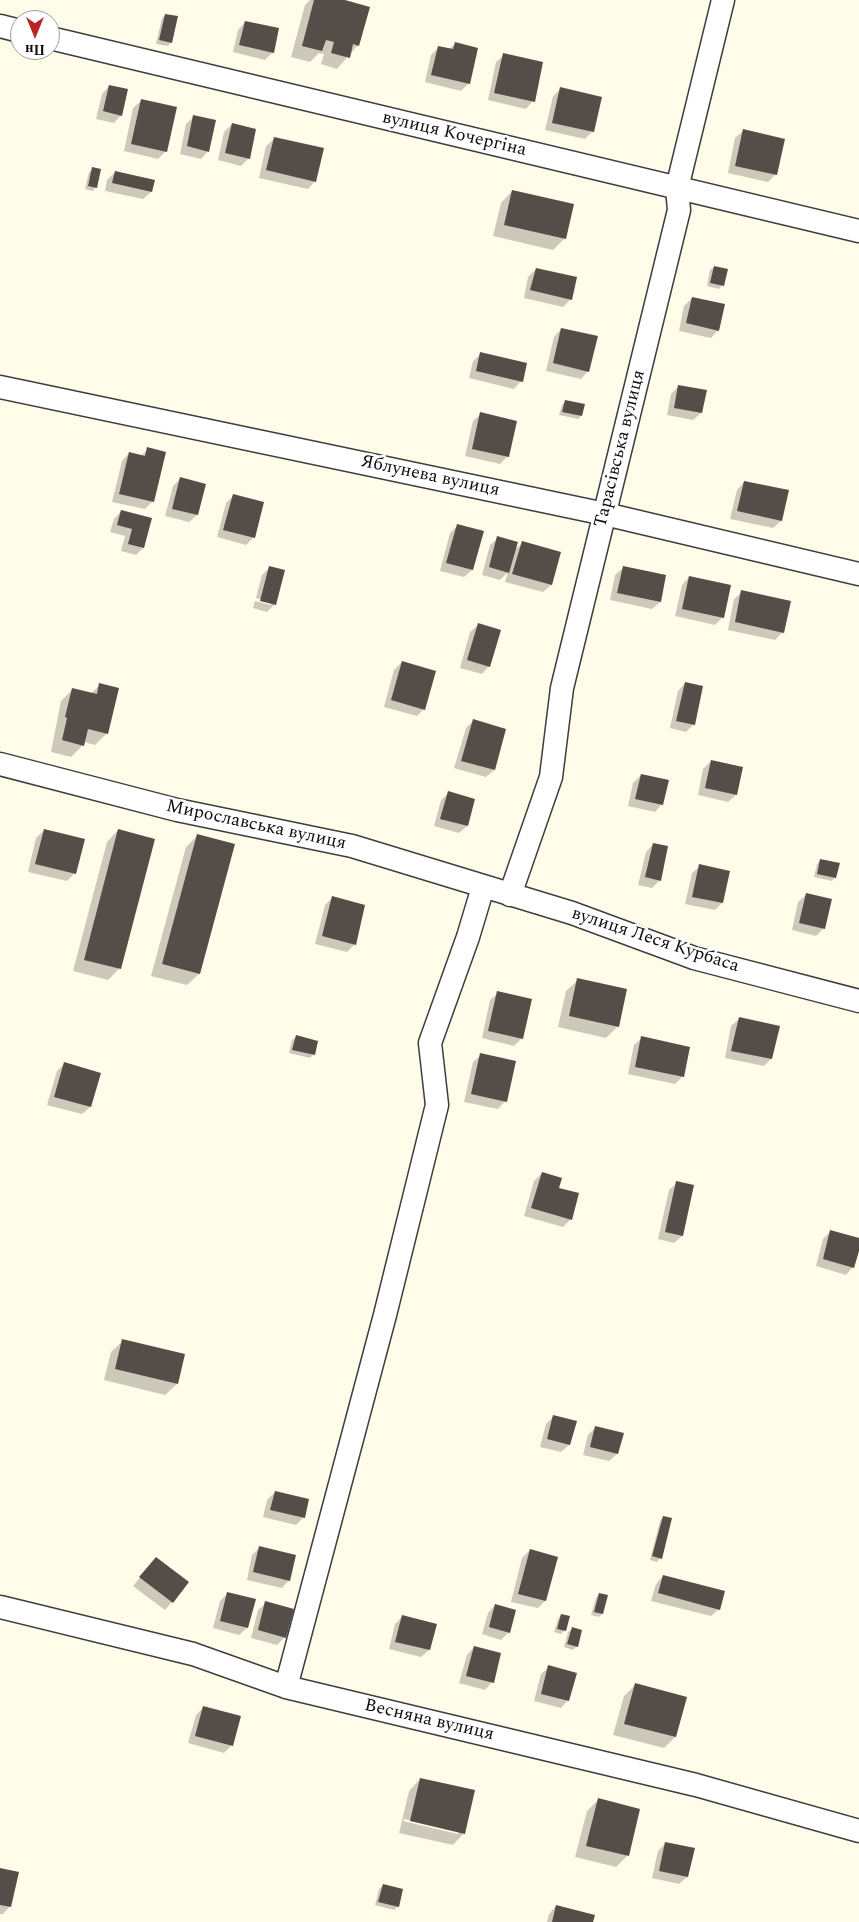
<!DOCTYPE html>
<meta charset="utf-8">
<style>
body{margin:0}
#map{position:relative;width:859px;height:1922px;overflow:hidden;background:#fffce9;font-family:Spectral,serif}
canvas{display:block}
.north{position:absolute;left:10px;top:10px;width:50px;height:50px;box-sizing:border-box;background:#fff;border:1px solid #9d9d9d;border-radius:50%;rotate:180deg;font-size:14px;font-weight:700;line-height:20px;text-align:center;color:#0b0b0b}
.north::after{content:'';display:block;margin:auto;width:18px;height:22px;background:#bc2323;clip-path:polygon(50% 0,100% 100%,50% 72%,0 100%)}
</style>
<div id="map">
<canvas width="859" height="1922"></canvas>
<div class="north">Пн</div>
</div>
<script>
const context = document.querySelector('canvas').getContext('2d');
context.lineJoin = 'round';
function fillPath(path, color) {
  context.fillStyle = color;
  context.fill(path, 'evenodd');
}
function shape(rows) {
  const path = new Path2D();
  for (const r of rows) {
    path.moveTo(r[0], r[1]);
    for (let i = 2; i < r.length; i += 2) path.lineTo(r[i], r[i + 1]);
  }
  return path;
}
function stroke(path, color, width, dash) {
  context.strokeStyle = color;
  context.lineWidth = width;
  context.lineCap = dash ? 'butt' : 'round';
  context.setLineDash(dash || []);
  context.stroke(path);
}
function drawText(font, color, halo, rows, align = 'center') {
  context.font = font + ' Spectral,serif';
  context.lineWidth = 5;
  context.setLineDash([]);
  context.textBaseline = 'middle';
  context.strokeStyle = halo;
  context.fillStyle = color;
  for (const [text, x, y, turn = 0] of rows) {
    context.save();
    context.translate(x, y);
    context.rotate((+turn || 0) * Math.PI / 180);
    context.textAlign = isNaN(turn) ? turn : align;
    if (halo) context.strokeText(text, 0, 0);
    context.fillText(text, 0, 0);
    context.restore();
  }
}
const shadow = shape([
 [310,0,341,0,358,45,337,69,321,64,324,54,319,53,310,62,291,57,305,5],
 [166,15,171,42,168,46,156,44,162,18],
 [245,22,273,52,265,60,233,52,238,30],
 [455,44,469,83,461,91,425,82,431,55,439,47,449,49],
 [504,55,533,101,526,109,488,100,496,62],
 [109,86,121,115,114,123,96,119,102,94],
 [561,89,593,131,585,139,545,130,553,96],
 [141,101,166,151,158,159,124,151,133,108],
 [194,117,208,151,201,159,180,154,186,124],
 [232,124,249,158,241,166,218,160,224,132],
 [743,131,776,174,768,182,728,173,735,138],
 [274,139,315,181,308,189,259,178,266,146],
 [93,169,96,187,93,191,85,189,89,172],
 [115,172,151,192,143,199,105,191,107,180],
 [512,191,565,238,553,250,493,236,501,203],
 [714,267,722,285,719,289,707,286,710,270],
 [536,269,571,299,563,307,524,298,528,277],
 [692,298,718,330,711,338,679,331,684,306],
 [561,329,588,371,581,379,546,371,554,337],
 [481,354,521,381,514,389,469,378,473,361],
 [679,386,701,413,693,420,667,415,671,394],
 [565,401,581,416,578,419,559,415,562,405],
 [481,414,508,456,500,464,465,456,473,421],
 [148,449,164,453,152,502,145,509,112,502,122,461,129,453,141,456],
 [181,478,197,515,189,522,165,516,173,486],
 [744,482,787,491,781,521,773,528,730,519,737,490],
 [233,496,254,537,246,545,217,537,226,503],
 [121,511,151,519,143,548,136,555,121,551,125,536,110,532,114,519],
 [458,525,472,570,464,577,440,571,450,533],
 [498,538,514,551,522,543,559,553,551,585,543,592,505,582,508,572,500,580,482,575,490,545],
 [270,567,275,604,267,612,253,608,255,601,271,605,271,602,256,598,262,575],
 [623,568,665,576,660,602,652,609,610,600,615,575],
 [689,577,723,617,715,625,675,616,682,585],
 [742,592,783,632,775,640,728,630,734,599],
 [478,625,489,666,482,674,460,668,470,632],
 [402,662,424,709,417,716,384,707,394,670],
 [685,683,694,724,686,732,670,728,678,691],
 [100,685,107,733,95,745,84,742,83,745,71,757,51,752,61,701,72,690,90,694],
 [473,721,494,770,486,777,454,768,466,728],
 [711,761,736,795,728,802,698,795,703,769],
 [641,775,662,804,655,812,628,806,633,783],
 [449,793,467,826,459,833,434,826,441,800],
 [44,830,75,873,67,881,28,872,36,838],
 [118,830,119,969,108,980,73,971,107,842],
 [197,836,233,845,199,974,187,985,151,976,186,847],
 [653,844,660,880,652,888,638,885,646,852],
 [821,860,835,877,832,881,814,877,817,864],
 [700,866,722,903,715,910,685,904,692,873],
 [806,895,824,928,816,936,792,930,798,902],
 [332,898,355,944,347,952,315,944,325,905],
 [578,980,618,1026,606,1038,558,1027,566,991],
 [498,993,522,1038,514,1046,482,1038,490,1000],
 [739,1019,771,1059,764,1066,725,1058,731,1026],
 [296,1037,313,1055,310,1058,289,1053,292,1040],
 [642,1038,683,1076,675,1084,628,1074,634,1045],
 [481,1055,505,1101,498,1109,464,1102,473,1062],
 [64,1064,99,1074,90,1107,82,1114,47,1105,57,1071],
 [542,1173,557,1189,571,1219,563,1227,524,1216,534,1181],
 [677,1183,682,1236,674,1243,658,1239,669,1190],
 [831,1231,859,1239,859,1247,853,1267,846,1275,816,1266,823,1239],
 [123,1341,177,1384,165,1395,104,1380,111,1352],
 [554,1416,569,1445,561,1452,540,1447,546,1424],
 [596,1427,617,1454,609,1461,583,1455,588,1435],
 [275,1492,304,1517,296,1525,263,1517,267,1500],
 [663,1517,660,1558,657,1562,650,1560,660,1521],
 [260,1547,289,1580,282,1588,247,1580,252,1555],
 [530,1550,545,1601,538,1608,511,1602,522,1558],
 [156,1558,172,1602,165,1610,133,1586],
 [663,1576,719,1609,711,1616,651,1601,656,1584],
 [228,1593,247,1628,239,1635,213,1628,220,1601],
 [599,1594,602,1614,599,1617,591,1615,596,1598],
 [266,1603,285,1637,277,1645,251,1638,258,1610],
 [495,1605,509,1632,501,1640,482,1634,488,1613],
 [561,1615,568,1617,564,1631,561,1634,554,1632,558,1619],
 [403,1616,435,1625,429,1650,421,1657,389,1649,395,1624],
 [572,1629,577,1646,573,1650,564,1647,568,1632],
 [474,1647,492,1682,485,1690,459,1683,467,1655],
 [549,1667,568,1700,561,1708,534,1701,541,1674],
 [635,1685,685,1698,675,1737,664,1748,613,1735,624,1696],
 [204,1707,232,1745,224,1753,188,1743,196,1715],
 [420,1779,464,1833,453,1845,399,1833,409,1791],
 [404,1819,458,1831,458,1834,403,1821],
 [598,1800,639,1810,627,1856,616,1867,575,1857,587,1811],
 [666,1843,693,1849,687,1877,679,1884,652,1878,658,1851],
 [0,1869,10,1906,3,1914,0,1914],
 [383,1885,398,1906,394,1910,375,1905,379,1889],
 [556,1906,592,1922,547,1922,549,1914]
]);
const building = shape([
 [314,0,345,0,370,7,359,46,353,44,350,58,331,53,334,42,326,40,322,51,302,46],
 [165,14,178,16,172,43,159,40],
 [245,21,279,28,274,53,239,45],
 [455,42,478,48,470,84,431,75,438,46,453,49],
 [503,53,543,62,535,102,494,93],
 [109,85,128,89,122,116,103,111],
 [560,87,602,97,594,132,552,123],
 [141,99,177,107,167,152,131,144],
 [193,115,216,120,209,152,187,146],
 [232,123,256,129,250,159,225,153],
 [743,129,785,139,777,175,735,166],
 [274,137,324,148,316,182,266,170],
 [92,167,101,169,97,188,88,186],
 [115,171,155,180,152,192,112,183],
 [512,190,574,204,566,239,504,225],
 [714,266,728,269,724,286,710,283],
 [536,268,577,277,572,300,530,290],
 [692,297,725,304,719,331,686,323],
 [561,328,598,336,589,372,553,363],
 [480,352,527,363,523,382,476,371],
 [678,385,707,390,702,413,674,408],
 [565,400,585,404,582,416,562,412],
 [480,412,517,421,509,457,472,449],
 [147,447,166,452,154,502,119,494,129,452,145,456],
 [180,477,206,484,198,515,172,509],
 [744,481,789,490,782,521,737,511],
 [233,494,264,502,255,538,223,530],
 [121,510,152,518,144,548,128,544,132,529,117,525],
 [457,524,484,531,473,570,446,563],
 [497,536,518,542,509,573,489,567],
 [522,541,561,552,552,585,512,574],
 [269,566,285,570,276,605,260,601],
 [623,566,666,575,661,602,617,593],
 [689,576,731,585,724,618,682,609],
 [741,590,791,601,784,633,735,622],
 [478,623,501,630,490,667,467,660],
 [402,661,436,671,425,710,391,700],
 [685,682,703,686,695,725,676,721],
 [99,683,119,688,108,734,88,729,84,746,62,740,67,718,65,717,72,688,97,694],
 [473,719,506,729,495,770,461,761],
 [711,760,743,767,737,795,705,788],
 [641,774,669,780,663,805,635,799],
 [448,791,475,799,468,826,440,819],
 [44,829,85,839,76,874,35,864],
 [118,829,155,839,121,969,84,960],
 [197,834,235,844,200,974,162,964],
 [653,843,668,846,661,881,645,877],
 [820,859,840,863,836,878,817,874],
 [699,864,730,871,723,903,692,897],
 [806,893,832,899,825,929,799,923],
 [332,896,365,905,356,945,322,936],
 [577,978,627,989,619,1027,569,1016],
 [497,991,532,999,523,1039,488,1031],
 [739,1017,780,1026,772,1059,731,1051],
 [296,1035,318,1041,315,1055,292,1050],
 [641,1036,690,1047,684,1077,635,1067],
 [480,1053,516,1061,507,1102,471,1094],
 [64,1062,101,1073,91,1107,54,1097],
 [542,1172,562,1178,559,1188,579,1193,572,1220,531,1208],
 [676,1181,694,1185,683,1236,665,1232],
 [830,1230,859,1238,859,1251,854,1268,823,1259],
 [122,1339,185,1354,178,1384,115,1369],
 [553,1415,577,1421,570,1445,547,1439],
 [595,1426,624,1433,618,1454,590,1447],
 [275,1491,309,1499,305,1518,270,1510],
 [663,1516,672,1518,662,1559,652,1556],
 [259,1546,296,1555,290,1581,253,1572],
 [530,1549,558,1557,546,1601,518,1594],
 [156,1557,189,1582,173,1603,139,1577],
 [663,1575,725,1591,720,1610,658,1593],
 [227,1592,256,1599,248,1628,220,1621],
 [599,1593,608,1595,603,1614,594,1612],
 [265,1601,294,1609,286,1638,258,1630],
 [495,1604,516,1610,510,1633,489,1627],
 [561,1614,570,1616,566,1631,557,1629],
 [402,1615,437,1624,430,1650,395,1642],
 [572,1627,582,1630,578,1647,567,1644],
 [474,1646,501,1653,494,1683,466,1676],
 [548,1665,577,1673,569,1701,541,1694],
 [635,1683,687,1697,676,1737,624,1724],
 [203,1706,241,1716,233,1746,195,1736],
 [420,1778,475,1790,465,1834,410,1821],
 [598,1798,640,1809,629,1856,586,1846],
 [665,1842,695,1848,688,1877,659,1871],
 [0,1868,19,1872,11,1907,0,1905],
 [383,1884,403,1889,399,1907,378,1902],
 [556,1905,595,1915,593,1922,552,1922]
]);
const minor = shape([
 [0,26,20,31],
 [50,38,859,231],
 [0,387,605,514,859,574],
 [0,764,177,810,352,846,572,913,694,958,859,1001],
 [510,895,551,777,562,688,679,210,677,188,723,0],
 [0,1607,193,1654,286,1687,696,1785,859,1831],
 [286,1687,385,1315,437,1105,430,1043,468,937,483,887]
]);
const streetNames = [
 ["вулиця Кочергіна",454,135,13],
 ["Тарасівська вулиця",621,449,-76],
 ["Яблунева вулиця",430,477,12],
 ["Мирославська вулиця",256,826,12],
 ["вулиця Леся Курбаса",655,941,18],
 ["Весняна вулиця",429,1721,13]
];
fillPath(shadow, '#0003');
fillPath(building, '#544d48');
stroke(minor, '#3e3e3e', 25);
stroke(minor, '#fff', 22);
drawText('18px', '#0b0b0b', '#fff', streetNames);
</script>
